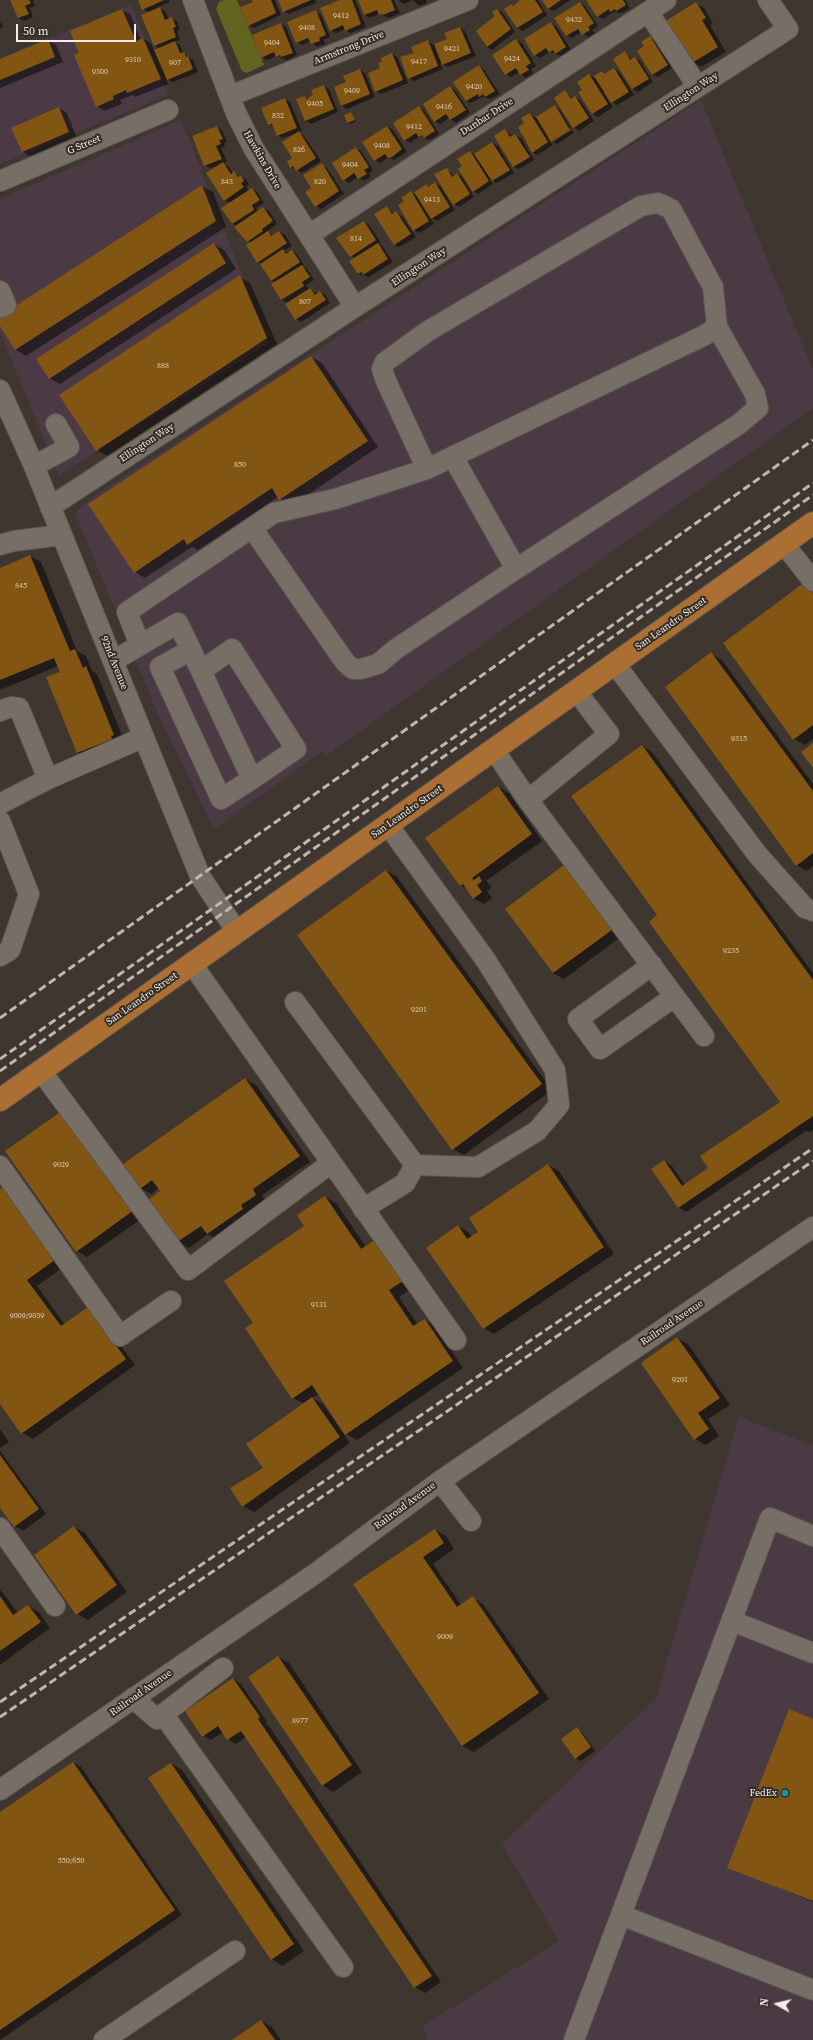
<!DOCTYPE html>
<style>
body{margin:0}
#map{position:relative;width:813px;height:2040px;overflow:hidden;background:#3e362f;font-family:"Source Serif 4",serif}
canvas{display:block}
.north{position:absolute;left:757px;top:1984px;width:40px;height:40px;-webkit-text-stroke:3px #342c25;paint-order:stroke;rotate:278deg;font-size:11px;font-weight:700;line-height:16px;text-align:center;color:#f3eee9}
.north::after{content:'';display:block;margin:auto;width:14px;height:18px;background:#f3eee9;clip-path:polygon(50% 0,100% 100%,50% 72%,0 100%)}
.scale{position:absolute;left:16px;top:24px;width:120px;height:18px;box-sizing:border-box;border:2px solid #f3eee9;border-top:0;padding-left:5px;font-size:12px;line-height:14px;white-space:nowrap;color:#f3eee9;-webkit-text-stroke:3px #342c25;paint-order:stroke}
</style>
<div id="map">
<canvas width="813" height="2040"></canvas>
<div class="north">N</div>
<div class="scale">50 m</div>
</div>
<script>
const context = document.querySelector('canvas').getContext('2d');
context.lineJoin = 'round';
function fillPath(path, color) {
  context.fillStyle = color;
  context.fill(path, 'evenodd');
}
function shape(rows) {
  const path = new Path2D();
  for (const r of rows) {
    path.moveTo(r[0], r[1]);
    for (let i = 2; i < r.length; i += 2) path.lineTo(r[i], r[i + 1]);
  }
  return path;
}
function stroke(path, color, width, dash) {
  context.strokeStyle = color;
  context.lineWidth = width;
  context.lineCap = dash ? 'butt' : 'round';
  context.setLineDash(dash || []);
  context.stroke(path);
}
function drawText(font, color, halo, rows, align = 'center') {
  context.font = font + ' "Source Serif 4",serif';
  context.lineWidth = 4;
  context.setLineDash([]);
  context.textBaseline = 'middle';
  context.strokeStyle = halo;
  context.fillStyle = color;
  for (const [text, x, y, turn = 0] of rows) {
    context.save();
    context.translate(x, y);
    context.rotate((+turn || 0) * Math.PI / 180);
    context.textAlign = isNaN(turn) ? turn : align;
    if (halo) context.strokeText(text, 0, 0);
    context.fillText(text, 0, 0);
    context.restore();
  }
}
const industrial = shape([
 [131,5,168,95,0,164,0,58],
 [701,100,813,370,813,408,327,755,323,751,214,829,157,712,75,513,91,498],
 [181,120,269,343,59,475,0,333,0,199],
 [739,1417,813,1445,813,2040,427,2040,423,2026,559,1941,502,1844,656,1698]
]);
const green = shape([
 [224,0,237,0,264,65,247,73,242,71,216,9,219,2]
]);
const shadow = shape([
 [11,0,33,0,35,6,30,8,33,17,24,21,19,18],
 [138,0,169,0,170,2,158,7,165,11,169,20,172,19,177,21,180,30,177,31,180,40,175,42,180,45,183,53,193,60,198,72,173,82,166,79,168,84,135,97,132,95,120,100,122,104,104,111,97,106,80,53,122,10,130,14,141,40,143,39,151,43,154,51,160,49,154,45,150,13,143,9],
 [253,0,275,0,281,15,254,28,249,25,254,3],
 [279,0,315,0,316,3,289,14,284,11],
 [343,0,355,0,366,27,351,33,345,29,336,33,330,30],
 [359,0,394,0,400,13,389,18,379,14,370,18,365,15],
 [398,0,413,0,404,4],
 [413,0,426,0,427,3,419,6],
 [521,0,538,0,547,15,523,31,518,28,506,9,522,1],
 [543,0,571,0,553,11,548,8],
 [587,0,625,0,630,8,622,13,613,12,603,19,598,16],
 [580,3,585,6,598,26,592,30,595,33,588,37,581,32,572,38,567,35],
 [696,4,704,8,713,23,710,25,726,52,701,67,693,62],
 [498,10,503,13,515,32,492,50,487,47,477,31,496,17,494,12],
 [316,12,321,15,330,37,324,40,325,44,317,47,311,41,302,45,297,42],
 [0,21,3,27,0,29],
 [551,23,556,26,571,50,561,56,550,52,540,58,535,55],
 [281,24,286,27,297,55,287,60,277,56,267,60,262,57],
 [460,28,465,31,476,56,448,67,440,63,443,69,414,81,409,78,428,41,433,45,448,39],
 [650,38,655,40,672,68,658,77,652,74,645,47],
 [48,40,56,45,63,62,0,88,0,60],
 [516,40,522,43,536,66,531,69,533,73,526,78,519,72,511,77,506,74],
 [625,53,632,60,635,58,640,61,653,82,638,92,633,89,614,59],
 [392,54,397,57,408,83,381,94,376,91,382,69],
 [479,67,484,70,500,94,491,99,482,97,471,103,466,101],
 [614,69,619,72,634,95,617,105,612,102,605,91,603,92,613,107,598,117,593,114,580,92,583,90,589,75,598,80,602,73,605,75],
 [360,70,365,73,375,97,347,109,342,106,347,83],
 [324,86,329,89,338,112,311,124,306,121,297,100,314,96],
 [450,87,455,90,470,113,456,123,449,118,440,124,435,121],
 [565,92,573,99,575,97,580,100,594,121,579,131,574,127],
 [285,99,290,102,302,131,299,132,304,136,321,161,302,173,291,167,297,133,283,138,278,136,275,127,269,125],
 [419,107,424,110,439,134,430,140,420,136,410,143,405,140],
 [555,107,560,110,571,128,553,140,553,142,549,139,553,145,537,155,532,152,522,136,526,124,530,114,536,118],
 [59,108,67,113,76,136,30,156,22,151],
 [351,113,356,121,350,124,348,122],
 [217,127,222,130,227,142,224,143,225,147,221,148,227,162,223,163,228,166,233,173,246,179,249,184,246,186,249,191,252,189,257,192,264,203,256,208,258,212,263,208,269,211,277,224,266,232,273,236,280,232,285,235,292,246,284,251,288,253,292,251,297,254,304,265,302,266,307,269,314,280,306,285,309,289,317,294,320,292,325,295,330,303,301,322,296,319,288,303,282,300,273,285,276,283,272,280,262,264,258,262,251,243,237,226,233,224,223,208,230,203,224,200,219,166,210,168,205,165],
 [388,127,393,130,407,152,394,160,389,157,380,163,375,160],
 [505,130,513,137,515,135,521,138,534,160,519,169,514,167,495,136],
 [572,130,574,133,557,144,553,142],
 [492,143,498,146,514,173,497,183,489,179,493,184,478,194,473,191,463,167,470,152,477,157],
 [356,148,361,151,373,170,369,173,371,177,364,181,358,177,349,183,344,180],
 [322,165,327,168,344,194,321,209,316,206,313,188],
 [446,169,454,176,457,174,462,177,474,197,459,207,454,204,435,174],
 [435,184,440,186,455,210,437,221,430,217,434,224,419,233,414,230,405,202,411,193,418,196,427,185,430,187],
 [202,186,213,192,226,227,26,356,16,350,0,324],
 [387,207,394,214,396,213,402,216,416,237,399,247,394,245],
 [364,222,369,225,381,243,379,244,383,247,393,262,369,277,358,274,355,258,351,256],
 [214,244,224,250,236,269,60,384,49,378],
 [240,277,250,283,277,344,107,456,97,450],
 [311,357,322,363,378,447,291,506,278,497,198,550,192,547,145,578,135,572],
 [30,556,41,562,77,651,86,656,92,671,97,674,124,740,89,759,78,753,47,678,61,672,58,666,0,690,0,569],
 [805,584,813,588,813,739,805,745,794,739],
 [711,654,722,660,813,784,813,866,807,871,796,865],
 [642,746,652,752,813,973,813,1130,809,1132,806,1131,686,1212,678,1207,664,1161,672,1166,685,1185,709,1168,781,1102,659,915],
 [498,787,509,793,542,841,486,881,492,887,487,891,492,898,484,904,473,898,467,889,461,886],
 [568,863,626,933,564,979,553,973],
 [387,871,397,877,552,1090,464,1155,453,1149],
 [245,1079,256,1085,310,1162,262,1195,266,1201,218,1240,208,1234,189,1248,178,1242,159,1188,151,1194,140,1188],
 [76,1115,144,1217,87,1257,77,1251],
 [548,1165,559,1171,614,1254,494,1334,483,1328,458,1226,468,1232,472,1237,479,1232],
 [0,1190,69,1263,37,1286,65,1325,98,1314,135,1365,33,1439,22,1433,0,1403],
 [325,1197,336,1203,366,1247,413,1287,399,1297,418,1325,425,1320,435,1326,463,1368,357,1440,346,1434,319,1394,312,1398,323,1404,350,1443,254,1512,243,1506,304,1404,293,1398,254,1324,305,1226],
 [677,1338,688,1344,730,1405,708,1419,719,1436,706,1445,695,1439],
 [0,1429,9,1442,0,1448],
 [0,1451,46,1514,23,1531,15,1526,0,1506],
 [74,1527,85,1533,127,1592,88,1620,77,1614],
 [435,1530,446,1536,454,1549,433,1564,461,1605,473,1598,483,1604,549,1699,474,1752,463,1746,355,1585],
 [0,1589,18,1613,28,1606,39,1612,50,1628,0,1665],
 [278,1657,289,1663,362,1772,333,1792,322,1785],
 [234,1679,241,1684,267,1722,265,1724,269,1726,441,1982,425,1993,415,1987,246,1737,236,1744,228,1739,223,1732,211,1740,203,1736],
 [813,1720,813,1902,729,1867],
 [577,1729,582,1732,595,1751,581,1761,575,1758],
 [74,1763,81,1767,182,1915,0,2040,0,1813],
 [172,1764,182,1770,304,1951,282,1966,272,1959,150,1779],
 [261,2021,272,2027,281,2040,233,2040]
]);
const building = shape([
 [10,0,29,0,31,3,25,6,29,14,18,18],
 [138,0,164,0,142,10],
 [252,0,271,0,276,13,248,26,240,7,253,2],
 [278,0,311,0,283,12],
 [340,0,352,0,361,24,345,31,343,25,330,31,320,8],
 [358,0,391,0,395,10,383,15,382,14,379,15,377,10,364,15],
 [520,0,535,0,543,12,517,28,504,9,512,4,513,6],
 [542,0,561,0,548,9],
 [586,0,623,0,626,5,616,11,615,9,610,12,609,9,597,17],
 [580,2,594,23,588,27,590,30,582,35,578,29,566,36,554,18],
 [696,2,706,18,702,20,718,47,692,63,666,21],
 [160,7,165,20,172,17,176,27,173,28,176,37,154,46,141,15],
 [122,9,136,41,143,38,161,79,127,93,126,90,113,96,114,99,96,107,74,55,79,53,70,31],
 [497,9,511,29,487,47,476,31,495,16,492,12],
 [316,10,326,35,319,38,320,41,311,44,308,38,296,43,287,22],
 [551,22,566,47,555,54,553,50,549,53,546,48,534,56,524,39],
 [281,23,293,53,281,57,280,55,276,57,274,52,261,58,252,35],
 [460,27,471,53,442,65,434,44,447,39,444,33],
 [650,36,668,65,652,75,637,51,644,46,641,42],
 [48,39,55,57,0,80,0,59],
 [516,39,531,63,526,66,529,70,520,75,516,68,505,75,492,55],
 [428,40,438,66,408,79,400,57,414,53,411,47],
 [175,41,180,53,184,52,186,57,188,56,193,69,167,80,154,50],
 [625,51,630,60,635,57,649,79,632,89,613,59],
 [392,53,403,80,375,92,368,73,380,68,378,63,382,62,381,58],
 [479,65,495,91,485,97,483,94,479,97,478,94,466,101,453,82],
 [614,68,629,92,611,103,594,76,602,71,604,74],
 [360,69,370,94,341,106,334,87,346,82,343,76],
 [589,74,608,104,592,114,578,92,582,90,577,82],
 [324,85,334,109,305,121,296,99,305,96,306,99,313,95,311,90],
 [450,86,466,110,450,120,446,114,434,122,423,104],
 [565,90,571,99,575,96,589,118,573,128,554,98],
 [285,98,297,128,277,136,272,124,268,125,261,108],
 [555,105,570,130,551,142,536,117],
 [419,106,435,131,424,138,422,135,419,137,416,133,404,141,393,123],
 [59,107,69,132,22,152,11,128],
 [351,112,355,120,347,123,344,115],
 [530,113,548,142,532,153,518,127,524,123,521,118],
 [217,126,223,139,219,140,221,144,216,146,222,159,204,166,192,136],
 [387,126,402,149,392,157,388,158,385,154,374,161,362,142],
 [505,129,510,137,515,134,530,157,513,167,494,136],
 [299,131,316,158,296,171,293,166,290,168,287,161,292,158,282,142],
 [492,142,510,170,492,181,474,154],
 [356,147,369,167,364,170,367,174,358,179,354,173,343,181,332,163],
 [470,151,489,181,473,192,458,169,462,166,457,159],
 [223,162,231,174,234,171,238,177,241,175,244,181,241,183,244,187,224,201,206,173],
 [322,163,339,191,315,207,305,192,311,188,303,175],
 [447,168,452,177,457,173,470,194,453,205,434,174],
 [435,182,450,207,431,219,414,192,427,184,428,187],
 [202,185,216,221,15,350,0,326,0,316],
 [252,188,260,200,252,205,254,210,232,224,221,208],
 [411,191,429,221,413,231,398,205,404,201,401,198],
 [387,206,392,214,396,211,411,234,394,245,374,214],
 [263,207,273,221,262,229,263,231,247,242,234,227],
 [364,221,376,240,350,257,336,238],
 [268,231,271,236,279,231,287,243,257,263,246,245],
 [214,243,226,263,49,379,36,359],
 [378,243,388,259,363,275,362,272,358,274,349,261],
 [283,249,286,254,292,250,300,262,271,281,260,264],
 [302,265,310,277,302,282,304,286,281,300,271,284],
 [240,275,267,338,96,451,59,395],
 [310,288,315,295,320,291,326,300,295,320,285,304],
 [311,356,368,441,279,500,272,488,187,545,184,539,134,573,88,504],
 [30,555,70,651,75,649,83,668,86,666,114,735,111,736,112,739,77,753,46,677,60,672,54,658,0,680,0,568],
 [805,582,813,593,813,725,793,740,723,643],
 [711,652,813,791,813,853,796,866,665,687],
 [813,743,813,768,801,752],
 [642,745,813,980,813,1116,678,1208,651,1169,664,1160,682,1186,708,1168,700,1156,780,1102,649,922,657,915,571,796],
 [498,786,532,834,472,878,474,880,479,876,482,881,477,885,482,892,473,899,463,884,460,886,425,838],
 [568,862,616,927,553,973,505,909],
 [386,870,542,1084,452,1150,297,935],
 [245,1078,300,1156,253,1189,256,1195,241,1205,243,1209,207,1234,201,1226,177,1242,148,1200,160,1191,152,1180,140,1189,123,1164],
 [66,1108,134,1210,76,1252,5,1151],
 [548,1164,604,1247,483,1329,426,1248,458,1225,467,1239,478,1232,469,1218],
 [7,1184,59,1257,27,1280,61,1326,88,1307,126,1359,21,1434,0,1404,0,1189],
 [325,1196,361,1249,375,1240,403,1281,389,1290,413,1326,425,1319,453,1361,345,1435,312,1385,292,1399,245,1328,253,1323,224,1281,304,1226,297,1215],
 [677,1337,720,1398,698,1413,709,1429,694,1440,641,1363],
 [312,1397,340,1437,242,1507,230,1488,263,1468,246,1444],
 [0,1455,39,1509,14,1527,0,1508],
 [74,1526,117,1585,76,1615,34,1555],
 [435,1529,444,1543,423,1557,457,1607,473,1596,539,1693,462,1746,353,1584],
 [0,1596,13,1615,28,1605,41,1622,0,1651],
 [278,1656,352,1765,322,1786,248,1677],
 [233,1678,260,1717,258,1719,432,1976,414,1988,241,1731,227,1740,218,1726,202,1737,185,1711],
 [789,1709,813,1719,813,1901,727,1868],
 [577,1727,591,1747,575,1759,561,1739],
 [73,1762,175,1910,0,2030,0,1812],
 [171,1763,294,1944,271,1960,148,1778],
 [261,2020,275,2040,232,2040]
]);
const minor = shape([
 [193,0,236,113,254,149,355,307],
 [648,12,698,87],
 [230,96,468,0],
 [0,181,168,110],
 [309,235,666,0],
 [0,291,6,305,0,308],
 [0,390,34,466,200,876,237,932],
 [453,457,516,569],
 [34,466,69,447,56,424],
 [50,507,355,307,788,29,768,0],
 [252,528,345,662,353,669,361,669,378,664,396,649,516,569,739,424,758,408,755,394,717,327],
 [784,544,813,581],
 [0,545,14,541,62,535],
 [140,645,127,612,274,513,335,499,427,469,705,335,717,327,713,287,671,209,658,203,641,206,428,331,385,362,382,369,386,381,427,469],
 [113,661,178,623,191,650,201,671,252,779,221,799,160,667,191,650],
 [615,664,757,854,805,908,813,911],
 [201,671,232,649,296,749,252,779],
 [0,711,11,707,19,708,48,779,144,737],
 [494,750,528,800,704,1036],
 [528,800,609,734,576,691],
 [0,804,48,779],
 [0,821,29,894,10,950,0,956],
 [388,825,485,959,555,1070,559,1105,537,1131,478,1167,415,1165],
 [192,964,456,1340],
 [652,965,578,1019,600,1049,674,997],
 [295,1002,415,1165,405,1183,363,1209],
 [41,1071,188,1270,331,1163],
 [0,1166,120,1336,171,1301],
 [440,1481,471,1521],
 [0,1528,55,1606],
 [732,1621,813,1653],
 [133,1698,157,1719,223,1668],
 [163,1714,343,1967],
 [0,1790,316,1573,440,1481,813,1227],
 [621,1915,813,1990],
 [104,2040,235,1951],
 [574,2040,770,1518,813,1536]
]);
const major = shape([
 [0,1100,813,523]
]);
const rail = shape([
 [0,1018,813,440],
 [0,1059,813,483],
 [0,1071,813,495],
 [0,1702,813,1148],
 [0,1717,813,1161]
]);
const markers = [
 [785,1793,4,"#0f9aa8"]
];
const numberNames = [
 ["9412",341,16],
 ["9432",574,20],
 ["9408",307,28],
 ["9404",272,43],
 ["9421",452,49],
 ["9424",512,59],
 ["9310",133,60],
 ["9417",419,62],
 ["907",175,63],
 ["9300",100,72],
 ["9420",474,87],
 ["9409",352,91],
 ["9405",315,104],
 ["9416",444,107],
 ["832",278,116],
 ["9412",414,127],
 ["9408",382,146],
 ["826",299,150],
 ["9404",350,165],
 ["843",227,182],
 ["820",320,182],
 ["9413",432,200],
 ["814",356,239],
 ["807",305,302],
 ["888",163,366],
 ["850",240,465],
 ["845",21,586],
 ["9315",739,739],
 ["9235",731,951],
 ["9201",419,1010],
 ["9029",61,1165],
 ["9131",319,1305],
 ["9009;9039",27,1316],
 ["9201",680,1380],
 ["9009",445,1637],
 ["8977",300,1721],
 ["550;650",71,1861]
];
const streetNames = [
 ["Armstrong Drive",349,48,-22],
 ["Ellington Way",691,92,-33],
 ["Dunbar Drive",487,117,-33],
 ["G Street",84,145,-23],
 ["Hawkins Drive",262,160,60],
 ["Ellington Way",419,267,-33],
 ["Ellington Way",147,443,-33],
 ["San Leandro Street",671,624,-35],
 ["92nd Avenue",114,663,68],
 ["San Leandro Street",407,812,-35],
 ["San Leandro Street",142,999,-35],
 ["Railroad Avenue",672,1323,-34],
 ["Railroad Avenue",405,1506,-36],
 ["Railroad Avenue",141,1693,-35]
];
const poiNames = [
 ["FedEx",777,1793]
];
fillPath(industrial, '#4b3a44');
fillPath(green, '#636420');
fillPath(shadow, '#0007');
fillPath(building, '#825612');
stroke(minor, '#5b544e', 22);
stroke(major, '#5b544e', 24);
stroke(minor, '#776e66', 20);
stroke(major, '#ab6f33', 22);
stroke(rail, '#bdb7b1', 3, [8, 4]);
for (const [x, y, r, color] of markers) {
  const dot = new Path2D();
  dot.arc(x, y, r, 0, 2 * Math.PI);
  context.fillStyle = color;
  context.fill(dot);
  stroke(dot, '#342c25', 1.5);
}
drawText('8px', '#d7c8b3', null, numberNames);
drawText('10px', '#f3eee9', '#342c25', streetNames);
drawText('10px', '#f3eee9', '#342c25', poiNames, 'right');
</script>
